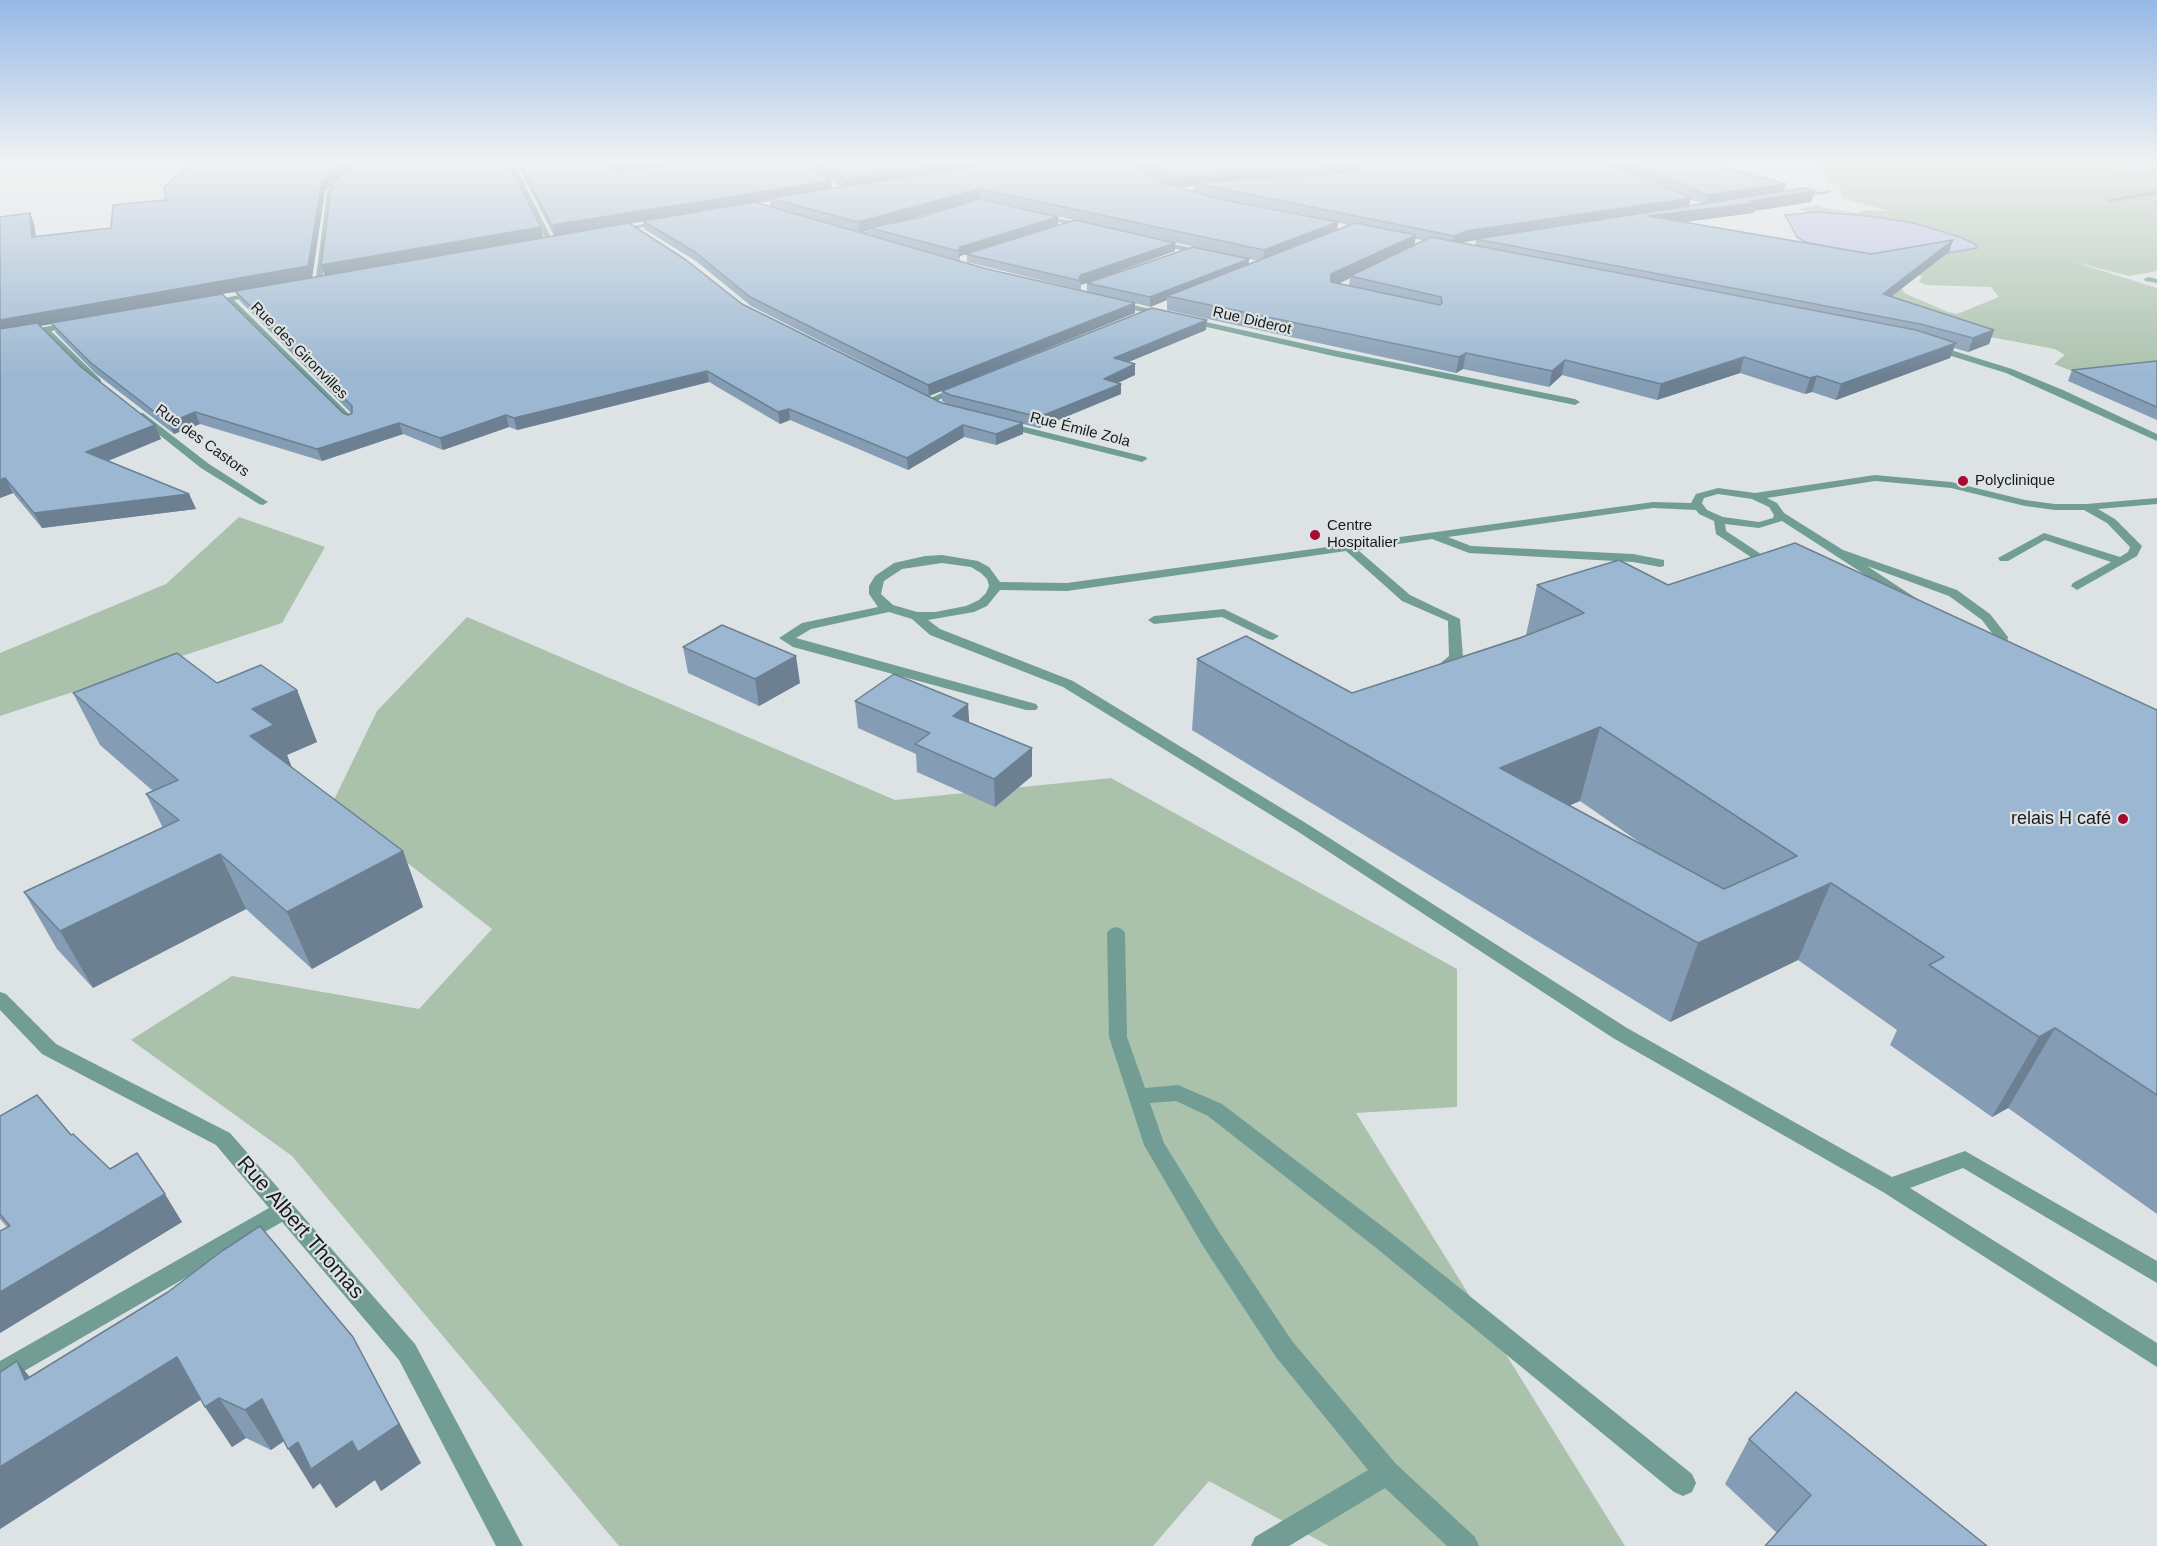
<!DOCTYPE html>
<meta charset="utf-8">
<style>
body{margin:0}
canvas{display:block;background:#dde3e4}
</style>
<canvas width="2157" height="1546"></canvas>
<script>
const context = document.querySelector('canvas').getContext('2d');
context.lineJoin = 'round';
function fillPath(path, color) {
  context.fillStyle = color;
  context.fill(path, 'evenodd');
}
function shape(rows) {
  const path = new Path2D();
  for (const r of rows) {
    path.moveTo(r[0], r[1]);
    for (let i = 2; i < r.length; i += 2) path.lineTo(r[i], r[i + 1]);
  }
  return path;
}
function stroke(path, color, width, dash) {
  context.strokeStyle = color;
  context.lineWidth = width;
  context.lineCap = dash ? 'butt' : 'round';
  context.setLineDash(dash || []);
  context.stroke(path);
}
function drawText(font, color, halo, rows, align = 'center') {
  context.font = font + ' Arial,sans-serif';
  context.lineWidth = 4.5;
  context.setLineDash([]);
  context.textBaseline = 'middle';
  context.strokeStyle = halo;
  context.fillStyle = color;
  for (const [text, x, y, turn = 0] of rows) {
    context.save();
    context.translate(x, y);
    context.rotate((+turn || 0) * Math.PI / 180);
    context.textAlign = isNaN(turn) ? turn : align;
    if (halo) context.strokeText(text, 0, 0);
    context.fillText(text, 0, 0);
    context.restore();
  }
}
const green = shape([
 [1802,161,2157,161,2157,271,2129,276,2071,261,2157,288,2157,368,2077,373,2054,364,2065,355,2055,349,1963,332,1818,313,1900,284,1904,293,1948,312,1957,314,1999,297,1991,287,1925,285,1919,281,1922,276,1895,269,1873,255,1904,259,1799,209,1817,205,1829,209,1856,213,1866,210,1889,211,1842,198,1840,185,1829,184,1817,161],
 [239,517,325,547,282,623,0,716,0,653,166,584],
 [467,617,895,800,1111,778,1457,969,1457,1107,1356,1113,1625,1546,1329,1546,1209,1481,1153,1546,619,1546,292,1156,131,1040,232,976,419,1009,492,929,332,804,377,711]
]);
const water = shape([
 [1816,212,1869,216,1913,223,1960,237,1975,244,1977,248,1902,261,1805,242,1797,237,1785,215,1816,212]
]);
const stream = shape([
 [2157,169,2157,173,2105,180,2102,178,2157,169],
 [2157,190,2157,194,2110,202,2107,200,2157,190]
]);
const minor = shape([
 [0,161,14,161,0,164,0,161],
 [367,161,373,161,333,192,322,283,315,285,327,191,367,161],
 [507,161,513,161,554,243,547,241,507,161],
 [1831,190,1829,193,1793,198,1790,196,1831,190],
 [1038,214,1088,225,1091,227,1088,229,1036,217,1038,214],
 [663,220,665,223,616,232,613,230,663,220],
 [890,226,892,229,865,235,861,233,890,226],
 [1155,240,1205,251,1209,253,1205,255,1152,244,1155,240],
 [2148,277,2157,279,2157,283,2145,281,2144,279,2148,277],
 [255,292,258,292,258,296,234,300,354,419,354,423,348,423,227,301,208,304,204,302,255,292],
 [1115,301,1168,313,1169,315,1165,317,1112,305,1112,301,1115,301],
 [1188,318,1333,350,1575,399,1580,402,1575,405,1333,356,1185,322,1184,320,1188,318],
 [72,322,76,325,75,327,51,331,101,380,101,384,95,384,43,333,0,341,0,335,72,322],
 [1935,345,2012,369,2063,390,2157,434,2157,441,2006,373,1932,350,1931,348,1935,345],
 [957,386,965,388,932,403,924,401,957,386],
 [137,413,143,413,209,464,268,502,263,505,259,504,201,468,137,417,137,413],
 [1005,422,1146,457,1147,459,1142,462,1002,427,1000,425,1005,422],
 [1875,475,1951,482,2025,500,2055,504,2086,504,2157,498,2157,504,2098,509,2115,519,2142,546,2137,556,2077,590,2071,586,2073,583,2111,562,2045,540,2008,561,2000,561,1998,558,2044,533,2120,557,2128,552,2130,547,2107,523,2084,510,2055,510,2025,506,1951,488,1875,481,1767,498,1777,503,1784,513,1843,550,1957,590,1990,614,2008,637,2005,654,1994,659,1987,655,1992,652,1995,637,1982,620,1949,596,1867,566,1925,604,1919,608,1915,607,1782,521,1759,528,1725,524,1726,531,1776,564,1776,570,1772,571,1716,534,1714,521,1699,514,1696,510,1653,508,1448,537,1471,546,1633,554,1664,560,1664,566,1660,567,1633,562,1469,553,1432,539,1358,550,1410,595,1460,619,1463,657,1442,675,1437,676,1430,672,1449,656,1448,621,1402,601,1346,551,1067,591,1000,590,987,606,974,612,928,620,940,629,1073,681,1309,825,1627,1028,1892,1177,1965,1151,2157,1261,2157,1283,1963,1168,1910,1188,2157,1343,2157,1367,1883,1192,1613,1038,1297,831,1063,687,930,635,912,619,889,612,811,629,796,638,1036,704,1038,707,1036,710,1026,710,793,647,779,638,802,623,878,607,869,594,869,586,875,576,894,563,925,556,942,555,978,561,989,567,1000,582,1067,583,1653,502,1691,503,1696,494,1718,488,1755,493,1875,475],
 [1718,494,1752,499,1769,507,1774,515,1773,518,1759,522,1723,517,1707,510,1702,503,1704,498,1718,494],
 [942,563,971,567,981,573,987,579,989,586,986,593,979,600,966,606,935,612,917,612,893,605,881,594,884,581,902,569,942,563],
 [1224,609,1279,636,1273,640,1268,639,1222,617,1154,624,1148,620,1154,616,1224,609],
 [1116,927,1122,929,1125,933,1127,1037,1145,1088,1178,1085,1222,1104,1391,1233,1692,1474,1696,1483,1692,1492,1683,1496,1674,1492,1375,1247,1208,1116,1176,1101,1150,1103,1164,1143,1219,1232,1292,1341,1396,1464,1475,1537,1479,1546,1447,1546,1385,1488,1289,1546,1251,1546,1255,1537,1368,1470,1276,1357,1203,1246,1144,1145,1109,1037,1107,933,1110,929,1116,927],
 [0,992,6,994,56,1044,230,1133,415,1344,523,1546,496,1546,399,1360,282,1222,0,1385,0,1361,269,1208,216,1145,42,1054,0,1010,0,992]
]);
const wall = shape([
 [507,161,541,227,543,237,554,236,515,161,805,161,831,181,831,188,841,187,806,161,1131,161,1146,172,1132,161,1697,161,1709,166,1786,184,1783,192,1815,191,1811,202,1754,211,1753,213,1684,222,1871,254,1953,240,1949,252,1891,296,1994,330,1989,344,1968,352,1954,348,1950,358,1836,400,1812,392,1805,394,1740,373,1657,400,1562,375,1549,387,1463,369,1456,373,1167,310,1167,300,1150,307,1135,303,1135,313,929,396,751,306,696,261,644,229,643,221,630,223,742,304,942,403,947,404,942,401,942,391,1206,330,1128,362,1135,364,1135,375,1118,383,1121,384,1121,394,1039,428,1023,424,1023,434,996,445,964,437,908,470,790,420,780,424,709,382,517,430,509,427,443,450,403,434,322,461,200,424,174,434,95,373,56,333,52,324,40,326,81,367,155,425,161,439,108,461,189,494,196,509,42,528,13,493,0,498,30,213,34,224,36,237,111,228,166,200],
 [332,185,324,275,312,277,325,191],
 [1193,186,1193,191,1179,187],
 [980,199,1258,261,1249,264,1249,259,1087,283,1087,292,987,269,899,244,959,260,960,256,967,254,967,262,1081,290,1081,284,1175,251,1175,243,1058,225,1058,217,901,221],
 [1690,199,1702,204,1688,206],
 [770,201,770,207,756,203],
 [1338,223,1348,225,1337,230],
 [870,230,871,236,860,233],
 [1415,239,1417,239,1424,241,1414,246],
 [1476,240,1475,246,1461,243,1465,242],
 [1350,278,1349,286,1340,283],
 [236,292,239,300,351,413,348,415,343,413,222,294],
 [2157,361,2157,420,2068,381,2072,370],
 [1537,585,1668,585,2157,710,2157,1214,2008,1108,1992,1117,1890,1045,1897,1030,1798,960,1670,1022,1192,730,1197,659,1352,693,1526,635],
 [1580,801,1642,844,1569,805],
 [683,647,800,683,759,706,688,673],
 [217,683,297,690,317,742,287,755,292,768,403,851,423,907,312,969,246,909,93,988,57,949,24,892,163,828,146,794,153,791,100,745,73,693],
 [855,701,969,722,1032,776,995,807,917,772,916,754,858,728],
 [0,1116,71,1135,110,1169,182,1222,0,1333,0,1231,7,1227,0,1219],
 [168,1292,421,1463,381,1491,375,1480,336,1508,320,1483,313,1489,284,1441,271,1450,246,1438,232,1447,201,1399,0,1529,0,1372,30,1377],
 [1749,1439,1987,1546,1777,1533,1725,1484]
]);
const shadedWall = shape([
 [349,161,364,161,325,191,312,278,0,333,0,320,322,181],
 [650,161,739,161,612,177,610,168,612,165],
 [963,161,1027,161,844,189,843,179],
 [1167,161,1268,161,1169,168],
 [1359,165,1358,175,1193,183,1193,186,1173,188,1174,178],
 [831,181,832,191,769,198,770,201,554,236,552,225],
 [1786,184,1783,194,1705,206,1708,195],
 [980,189,980,199,874,229,870,228,870,230,859,233,858,222],
 [1815,191,1811,202,1754,211,1753,213,1646,227,1648,216],
 [1691,198,1688,208,1476,239,1476,240,1465,242,1453,247,1454,236,1466,231],
 [30,213,34,224,37,248,32,237],
 [1058,217,1058,225,960,256,959,260,958,251,960,247],
 [1338,222,1337,233,1263,262,1264,250],
 [541,227,544,238,325,276,321,265],
 [1416,235,1414,248,1350,276,1350,278,1330,288,1331,274],
 [1953,240,1949,252,1879,306,1883,294],
 [1175,243,1175,251,1081,285,1081,281,1079,278,1081,275],
 [1249,259,1248,268,1167,296,1167,300,1150,307,1150,297],
 [1135,303,1135,313,929,396,928,385],
 [1207,320,1206,330,1114,368,1114,358],
 [1994,330,1989,344,1968,352,1973,338],
 [1956,343,1950,358,1836,400,1841,384],
 [1466,353,1463,369,1456,373,1459,357],
 [1744,357,1740,373,1657,400,1661,384],
 [1565,360,1562,375,1549,387,1552,371],
 [1135,364,1135,375,1104,389,1104,379],
 [707,371,709,382,517,430,514,418],
 [1817,376,1812,392,1805,394,1810,378],
 [1121,384,1121,394,1039,428,1039,417],
 [789,409,790,420,780,424,778,412],
 [195,412,200,424,174,434,169,423],
 [506,415,509,427,443,450,440,438],
 [399,423,403,434,322,461,317,449],
 [1023,423,1023,434,996,445,996,434],
 [155,425,161,439,93,467,86,452],
 [963,425,964,437,908,470,907,458],
 [5,478,13,493,0,498,0,480],
 [189,494,196,509,42,528,34,513],
 [796,656,800,683,759,706,755,679],
 [297,690,317,742,287,755,296,778,250,736,252,709],
 [968,704,970,732,953,716],
 [1600,727,1580,801,1504,834,1500,768],
 [1032,748,1032,776,995,807,994,779],
 [403,851,423,907,312,969,287,912],
 [220,854,246,909,93,988,60,931],
 [1831,883,1798,960,1670,1022,1698,943],
 [2055,1028,2008,1108,1992,1117,2039,1037],
 [165,1194,182,1222,0,1333,0,1292],
 [353,1337,421,1463,381,1491,375,1480,336,1508,320,1483,313,1489,288,1449,298,1442],
 [177,1357,205,1397,0,1529,0,1467],
 [17,1361,49,1401,25,1380],
 [219,1398,246,1438,232,1447,205,1407],
 [262,1399,287,1439,271,1450,245,1410]
]);
const building = shape([
 [193,161,349,161,322,181,308,266,0,320,0,217,30,213,32,237,111,228,113,205,166,200,164,187,193,161],
 [361,161,507,161,541,227,321,265,332,183,361,161],
 [518,161,650,161,612,165,610,168,615,171,710,161,805,161,831,181,552,225,518,161],
 [818,161,963,161,843,179,818,161],
 [1009,161,1131,161,1142,170,1167,184,1219,199,1338,222,1264,250,980,189,858,222,769,198,1009,161],
 [1144,161,1167,161,1173,164,1232,161,1608,161,1606,163,1608,166,1626,170,1691,198,1466,231,1454,236,1193,183,1357,172,1361,167,1359,165,1174,178,1149,164,1144,161],
 [1616,161,1697,161,1709,166,1720,166,1786,184,1708,195,1632,164,1616,161],
 [1804,188,1815,191,1751,201,1756,203,1648,216,1871,254,1953,240,1883,294,1994,330,1973,338,1920,324,1476,239,1804,188],
 [980,199,1058,217,960,247,958,251,870,228,921,217,980,199],
 [754,202,987,269,1135,303,928,385,750,297,695,252,643,221,754,202],
 [1075,220,1175,243,1081,275,1079,278,1081,281,966,254,1075,220],
 [629,223,686,260,742,304,942,403,1023,423,996,434,963,425,907,458,789,409,778,412,707,371,514,418,506,415,440,438,399,423,317,449,195,412,169,423,91,363,51,323,222,294,343,413,348,415,352,413,352,406,235,291,629,223],
 [1355,223,1416,235,1331,274,1331,282,1440,305,1442,303,1441,297,1350,276,1431,237,1916,330,1956,343,1841,384,1817,376,1810,378,1744,357,1661,384,1565,360,1552,371,1466,353,1459,357,1167,296,1355,223],
 [1193,247,1249,259,1150,297,1087,283,1193,247],
 [1152,308,1207,320,1114,358,1135,364,1104,379,1121,384,1039,417,950,395,942,391,1152,308],
 [37,323,81,367,155,425,86,452,189,494,34,513,5,478,0,480,0,329,37,323],
 [2157,361,2157,407,2072,370,2157,361],
 [1795,543,2157,710,2157,1095,2055,1028,2039,1037,1929,965,1944,957,1831,883,1698,943,1197,659,1246,636,1352,693,1520,638,1584,613,1537,585,1619,560,1668,585,1795,543],
 [1600,727,1797,856,1724,889,1500,768,1600,727],
 [722,625,796,656,755,679,683,647,722,625],
 [177,653,217,683,261,665,297,690,252,709,274,725,250,736,403,851,287,912,220,854,60,931,24,892,179,820,146,794,178,780,73,693,177,653],
 [894,674,968,704,953,716,1032,748,994,779,915,744,930,733,855,701,894,674],
 [37,1095,71,1135,73,1134,110,1169,137,1153,165,1194,0,1292,0,1231,10,1226,0,1214,0,1116,37,1095],
 [260,1226,353,1337,399,1424,358,1452,352,1441,311,1469,298,1442,288,1449,262,1399,245,1410,219,1398,205,1407,177,1357,0,1467,0,1372,17,1361,25,1380,168,1292,222,1251,260,1226],
 [1796,1392,1987,1546,1765,1546,1811,1495,1749,1439,1796,1392]
]);
const markers = [
 [1963,481,6,"#a60c32"],
 [1315,535,6,"#a60c32"],
 [2123,819,6,"#a60c32"]
];
const farStreetnames = [
 ["Rue Diderot",1252,321,13],
 ["Rue des Gironvilles",299,351,45],
 ["Rue Émile Zola",1080,430,14],
 ["Rue des Castors",202,441,36]
];
const farPoinames = [
 ["Polyclinique",1975,481],
 ["Centre",1327,526],
 ["Hospitalier",1327,543]
];
const poiNames = [
 ["relais H café",2111,819]
];
const nearStreetnames = [
 ["Rue Albert Thomas",300,1228,49]
];
fillPath(green, '#aac1ac');
fillPath(water, '#bbc0e2');
stroke(water, '#8a8ea6', 1.5);
fillPath(stream, '#8a8ea6');
fillPath(minor, '#729d94');
fillPath(wall, '#859db4');
fillPath(shadedWall, '#6c8092');
fillPath(building, '#9bb7d1');
stroke(building, '#6c8092', 1.5);
const sky = context.createLinearGradient(0, 0, 0, 377);
sky.addColorStop(0, '#96b9e6');
sky.addColorStop(0.43, '#f0f2f3');
sky.addColorStop(1, '#f0f2f300');
context.fillStyle = sky;
context.fillRect(0, 0, 2157, 377);
for (const [x, y, r, color] of markers) {
  const dot = new Path2D();
  dot.arc(x, y, r, 0, 2 * Math.PI);
  context.fillStyle = color;
  context.fill(dot);
  stroke(dot, '#dde3e4', 2);
}
drawText('15px', '#181a1a', '#dde3e4', farStreetnames);
drawText('15px', '#181a1a', '#dde3e4', farPoinames, 'left');
drawText('18px', '#181a1a', '#dde3e4', poiNames, 'right');
drawText('21px', '#181a1a', '#dde3e4', nearStreetnames);
</script>
